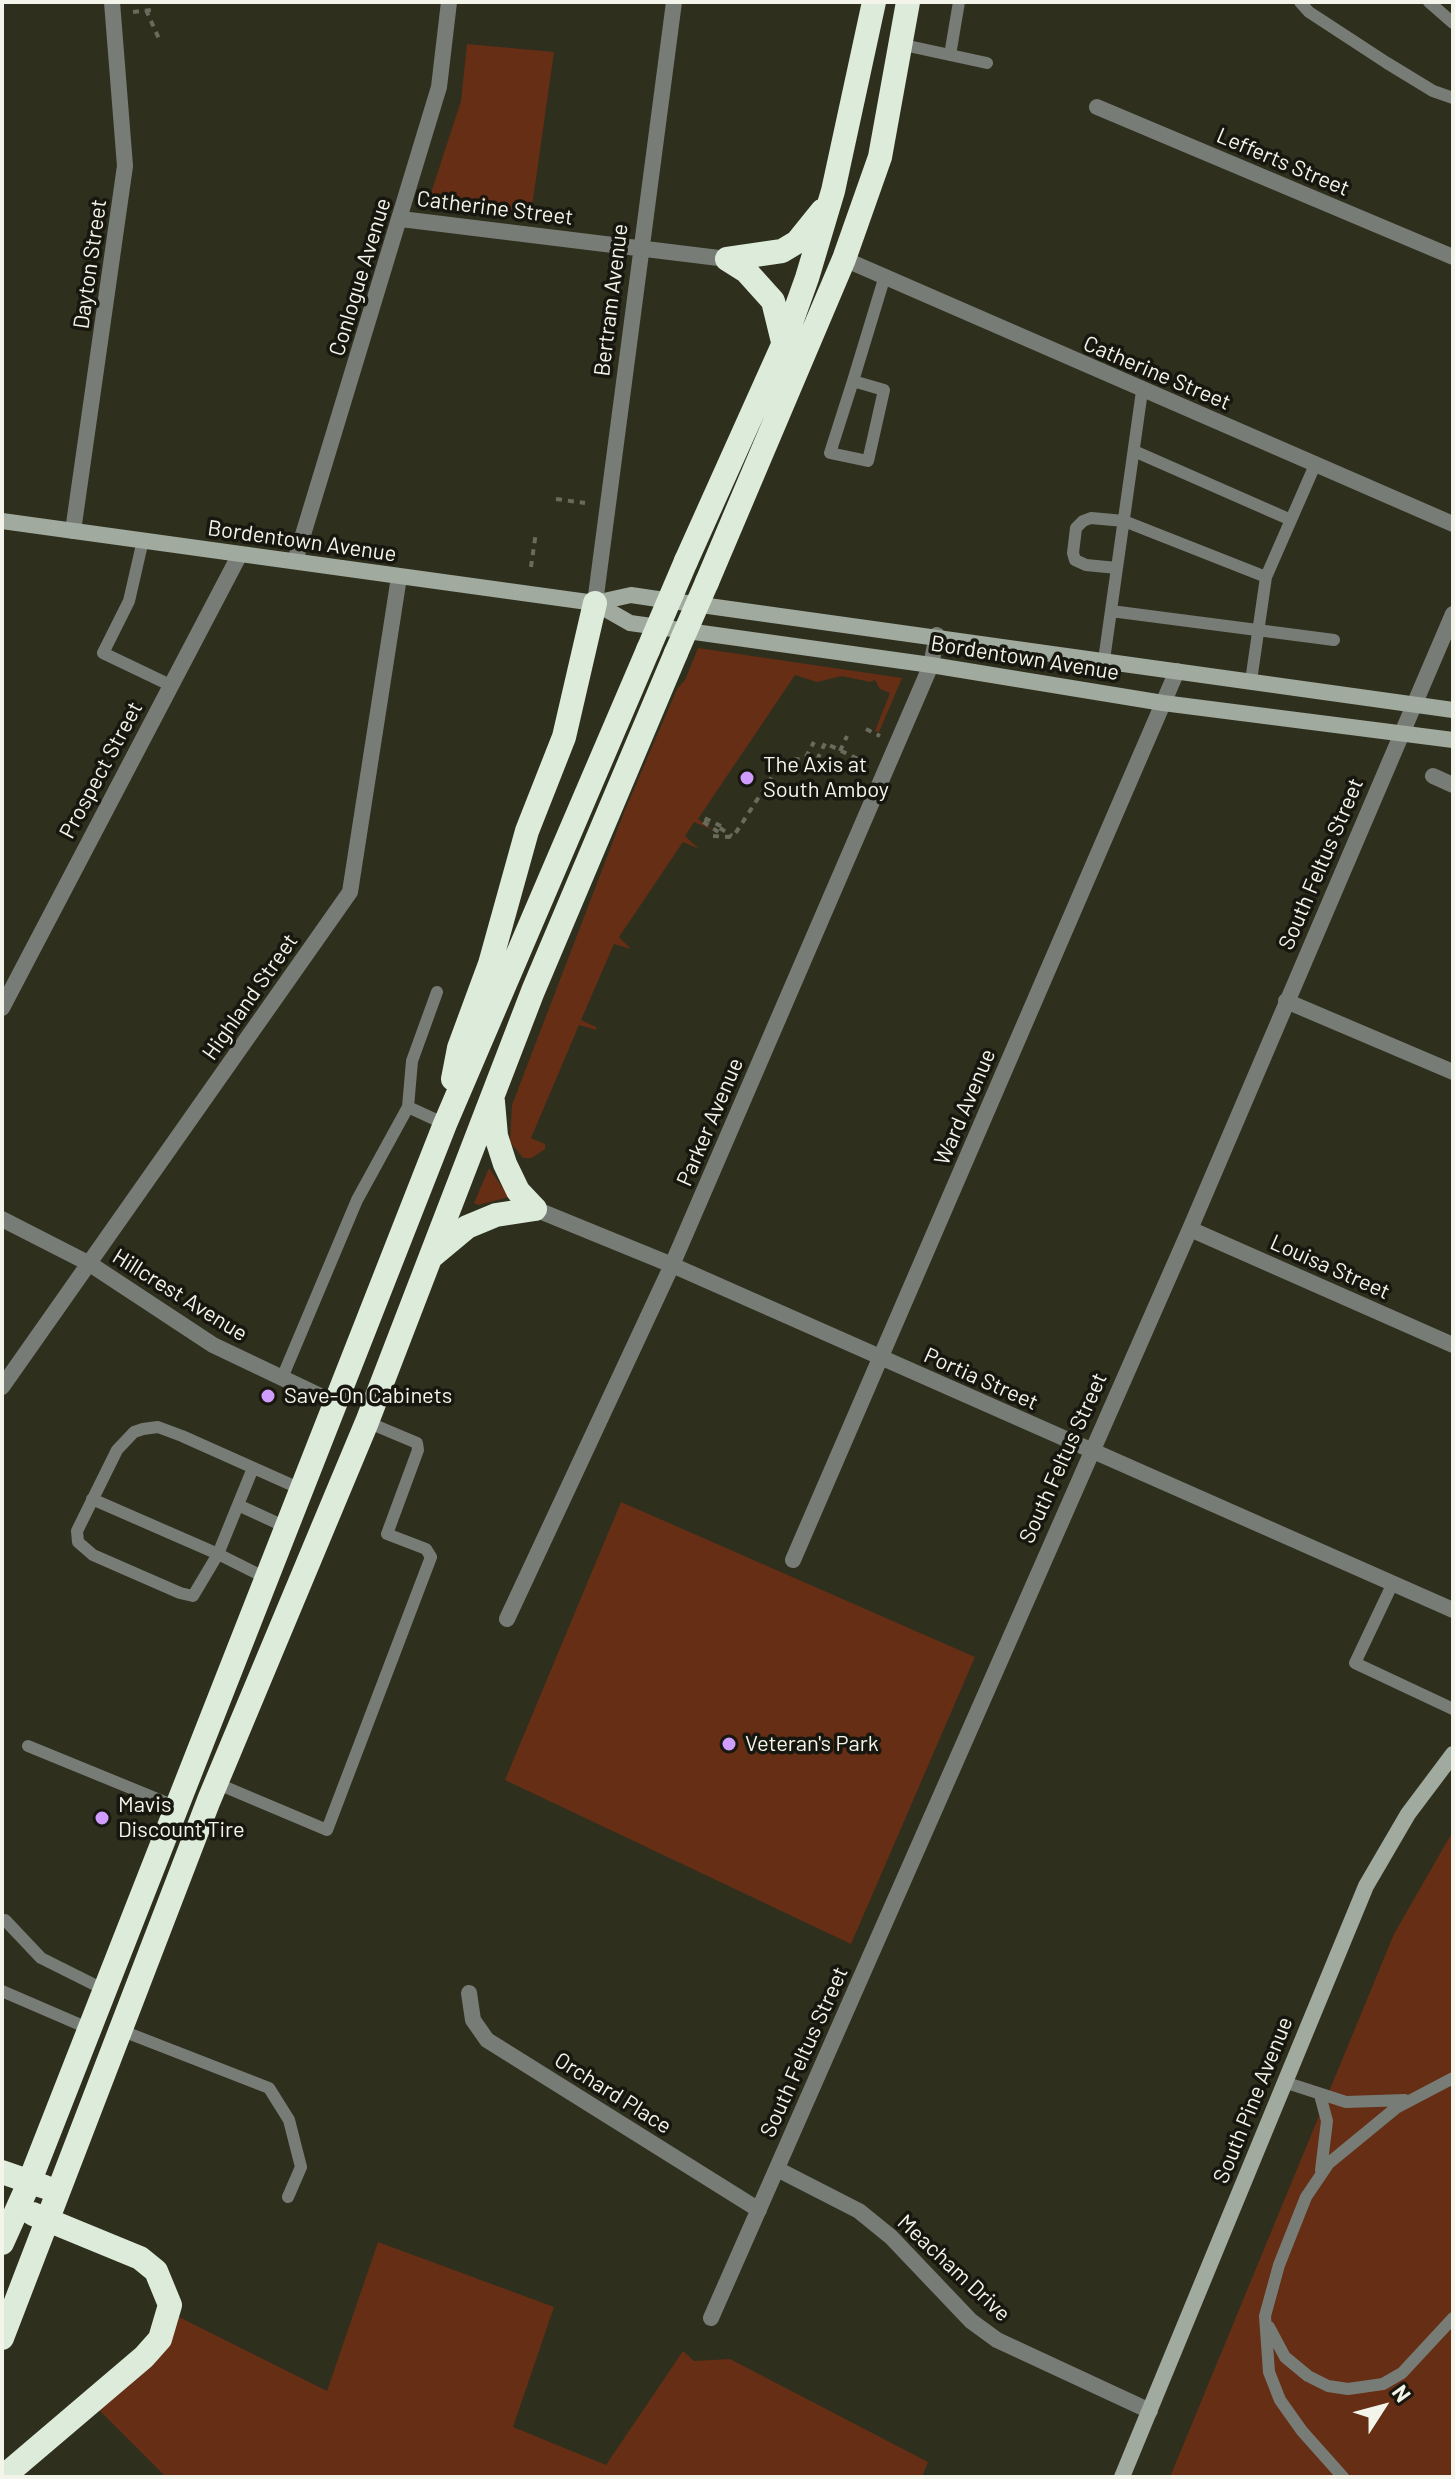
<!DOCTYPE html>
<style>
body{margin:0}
#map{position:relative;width:1455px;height:2479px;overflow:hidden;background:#2f2f1e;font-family:Barlow,sans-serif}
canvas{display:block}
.frame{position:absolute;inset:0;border:4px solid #f4f5ea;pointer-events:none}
.north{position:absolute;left:1343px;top:2367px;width:80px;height:80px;-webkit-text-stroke:6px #17170f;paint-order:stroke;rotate:54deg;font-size:22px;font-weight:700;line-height:32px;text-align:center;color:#f4f5ea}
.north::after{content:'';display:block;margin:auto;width:28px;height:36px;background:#f4f5ea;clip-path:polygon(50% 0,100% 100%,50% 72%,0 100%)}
</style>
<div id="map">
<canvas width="1455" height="2479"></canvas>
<div class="frame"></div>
<div class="north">N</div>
</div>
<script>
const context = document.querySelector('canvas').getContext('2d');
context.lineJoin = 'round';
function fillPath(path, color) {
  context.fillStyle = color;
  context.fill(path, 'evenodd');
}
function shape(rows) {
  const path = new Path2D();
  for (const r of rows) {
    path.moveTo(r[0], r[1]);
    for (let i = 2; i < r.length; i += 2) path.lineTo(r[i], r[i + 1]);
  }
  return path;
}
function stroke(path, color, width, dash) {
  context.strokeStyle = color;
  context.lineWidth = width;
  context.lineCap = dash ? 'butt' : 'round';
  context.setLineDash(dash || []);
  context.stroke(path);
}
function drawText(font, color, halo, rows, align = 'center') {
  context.font = font + ' Barlow,sans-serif';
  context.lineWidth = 7;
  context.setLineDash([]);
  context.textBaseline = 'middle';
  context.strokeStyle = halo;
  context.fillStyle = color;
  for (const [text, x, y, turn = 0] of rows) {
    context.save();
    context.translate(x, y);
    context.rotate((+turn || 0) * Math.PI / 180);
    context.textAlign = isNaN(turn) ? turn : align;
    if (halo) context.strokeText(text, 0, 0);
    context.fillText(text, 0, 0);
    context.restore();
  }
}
const green = shape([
 [467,44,554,52,531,214,429,199,461,101],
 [698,648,902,678,879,732,875,731,890,693,880,689,875,680,870,682,842,676,817,682,795,675,698,819,713,830,694,822,685,836,699,849,683,842,619,937,631,949,614,944,581,1020,596,1027,596,1030,579,1025,531,1138,545,1144,545,1149,532,1158,523,1158,510,1142,512,1105,625,810,677,689,685,680],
 [489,1168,509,1197,478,1205,474,1203],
 [621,1502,975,1657,851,1944,505,1780],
 [1453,1831,1453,2477,1170,2477,1394,1934],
 [378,2242,554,2307,513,2427,606,2465,683,2351,694,2361,730,2359,928,2462,922,2477,166,2477,94,2405,171,2313,327,2391]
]);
const path = shape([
 [146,10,160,41],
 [133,12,151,10],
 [556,499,585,503],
 [531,567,536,532],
 [866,729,880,736],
 [840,751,847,736],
 [806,757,814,742],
 [721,826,704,818,702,821,723,835],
 [720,828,732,836],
 [713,836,729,837,735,834,777,769,790,759,817,760,825,743,868,764]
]);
const lane = shape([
 [1300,2,1309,12,1387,63,1433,91,1453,98],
 [1429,2,1453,23],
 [899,44,987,63],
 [950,55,959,2],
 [853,381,884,390,868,461,830,453,853,381,884,279],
 [1134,451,1291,520],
 [143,540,129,601,103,653,170,685],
 [1117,568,1086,565,1075,560,1073,553,1076,528,1083,521,1091,518,1124,521,1266,577],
 [1111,611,1334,640],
 [1104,660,1142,391],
 [1251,681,1266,577,1315,465],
 [408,1107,412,1061,437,992],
 [282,1378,357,1200,408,1107,445,1124],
 [92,1499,218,1554,253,1468],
 [238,1505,288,1528],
 [268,1579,218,1554,193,1596,180,1593,93,1555,78,1542,77,1531,117,1450,134,1432,143,1429,158,1427,182,1436,303,1490],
 [1392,1585,1355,1663,1453,1709],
 [28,1746,177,1807],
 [218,1784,327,1830,431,1557,426,1549,387,1534,418,1450,417,1443,367,1422],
 [5,1920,41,1958,105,1990],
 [2,1991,90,2029],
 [120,2030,269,2088,289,2120,301,2167,288,2197],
 [1284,2082,1346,2102,1405,2100],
 [1320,2095,1327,2121,1321,2170],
 [1269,2327,1285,2357,1308,2376,1328,2386,1348,2389,1383,2384,1402,2373,1453,2318],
 [1343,2477,1302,2431,1280,2400,1269,2372,1265,2316,1279,2265,1306,2197,1329,2163,1396,2108,1453,2078]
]);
const street = shape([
 [1097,107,1453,257],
 [401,219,727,259],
 [844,259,1453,524],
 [73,531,125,166,112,2],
 [295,561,439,87,449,2],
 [595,603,674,2],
 [1433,776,1453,785],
 [1286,1001,1453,1072],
 [2,1008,240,554],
 [535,1209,672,1265,1453,1610],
 [2,1219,90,1264,213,1345,337,1404],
 [1190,1229,1453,1345],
 [2,1387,350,892,399,577],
 [793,1560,1177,671],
 [507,1619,672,1265,931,665,937,635],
 [469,1993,473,2020,487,2040,759,2210],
 [777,2169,859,2211,891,2237,971,2321,997,2340,1150,2411],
 [711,2318,1190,1229,1453,614]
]);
const secondary = shape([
 [2,521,595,603,631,595,651,598,1453,710],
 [595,603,630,623,931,665,1163,703,1453,740],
 [1122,2477,1366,1886,1408,1814,1453,1754]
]);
const highway = shape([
 [727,259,782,251,797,242,822,211],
 [727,259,746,271,773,301,783,342],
 [686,561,783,345,807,278,833,191,874,2],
 [707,582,844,259,880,157,908,2],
 [453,1079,459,1048,490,964,527,831,564,737,595,603],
 [493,1102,496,1136,505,1164,518,1191,535,1209],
 [431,1257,467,1227,496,1215,535,1209],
 [2,2172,45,2187],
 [2,2243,29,2183,445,1124,648,650],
 [2,2338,209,1800,367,1422,533,991,676,653],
 [3,2477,144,2357,160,2339,170,2305,156,2271,140,2258,33,2214]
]);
const highwayBridge = shape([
 [648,650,686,561],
 [676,653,707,582]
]);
const markers = [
 [747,778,8,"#d09dfe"],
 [268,1396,8,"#d09dfe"],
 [729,1744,8,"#d09dfe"],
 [102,1818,8,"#d09dfe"]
];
const streetNames = [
 ["Lefferts Street",1283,162,23],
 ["Catherine Street",495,208,7],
 ["Dayton Street",90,264,-82],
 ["Conlogue Avenue",360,277,-73],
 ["Bertram Avenue",611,300,-83],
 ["Catherine Street",1157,373,23],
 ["Bordentown Avenue",302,541,8],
 ["Bordentown Avenue",1025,658,9],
 ["Prospect Street",101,770,-62],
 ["South Feltus Street",1321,864,-67],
 ["Highland Street",250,997,-55],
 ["Ward Avenue",965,1107,-67],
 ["Parker Avenue",710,1122,-67],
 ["Louisa Street",1330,1267,24],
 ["Hillcrest Avenue",180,1295,32],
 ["Portia Street",981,1379,24],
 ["South Feltus Street",1063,1458,-66],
 ["South Feltus Street",804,2052,-66],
 ["Orchard Place",613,2093,32],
 ["South Pine Avenue",1253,2100,-68],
 ["Meacham Drive",954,2268,43]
];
const poiNames = [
 ["The Axis at",763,765],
 ["South Amboy",763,790],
 ["Save-On Cabinets",284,1396],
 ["Veteran's Park",745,1744],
 ["Mavis",118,1805],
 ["Discount Tire",118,1830]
];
fillPath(green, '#652e15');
stroke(path, '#6a6b5c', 4, [6, 6]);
stroke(lane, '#777d76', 12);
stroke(street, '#777d76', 16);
stroke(secondary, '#a0aa9e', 16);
stroke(highway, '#ddecda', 24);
stroke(highwayBridge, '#ddecda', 24);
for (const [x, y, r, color] of markers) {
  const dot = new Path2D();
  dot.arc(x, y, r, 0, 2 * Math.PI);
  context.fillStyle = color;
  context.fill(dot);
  stroke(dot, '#17170f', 3);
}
drawText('22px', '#f4f5ea', '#17170f', streetNames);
drawText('22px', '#f4f5ea', '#17170f', poiNames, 'left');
</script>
